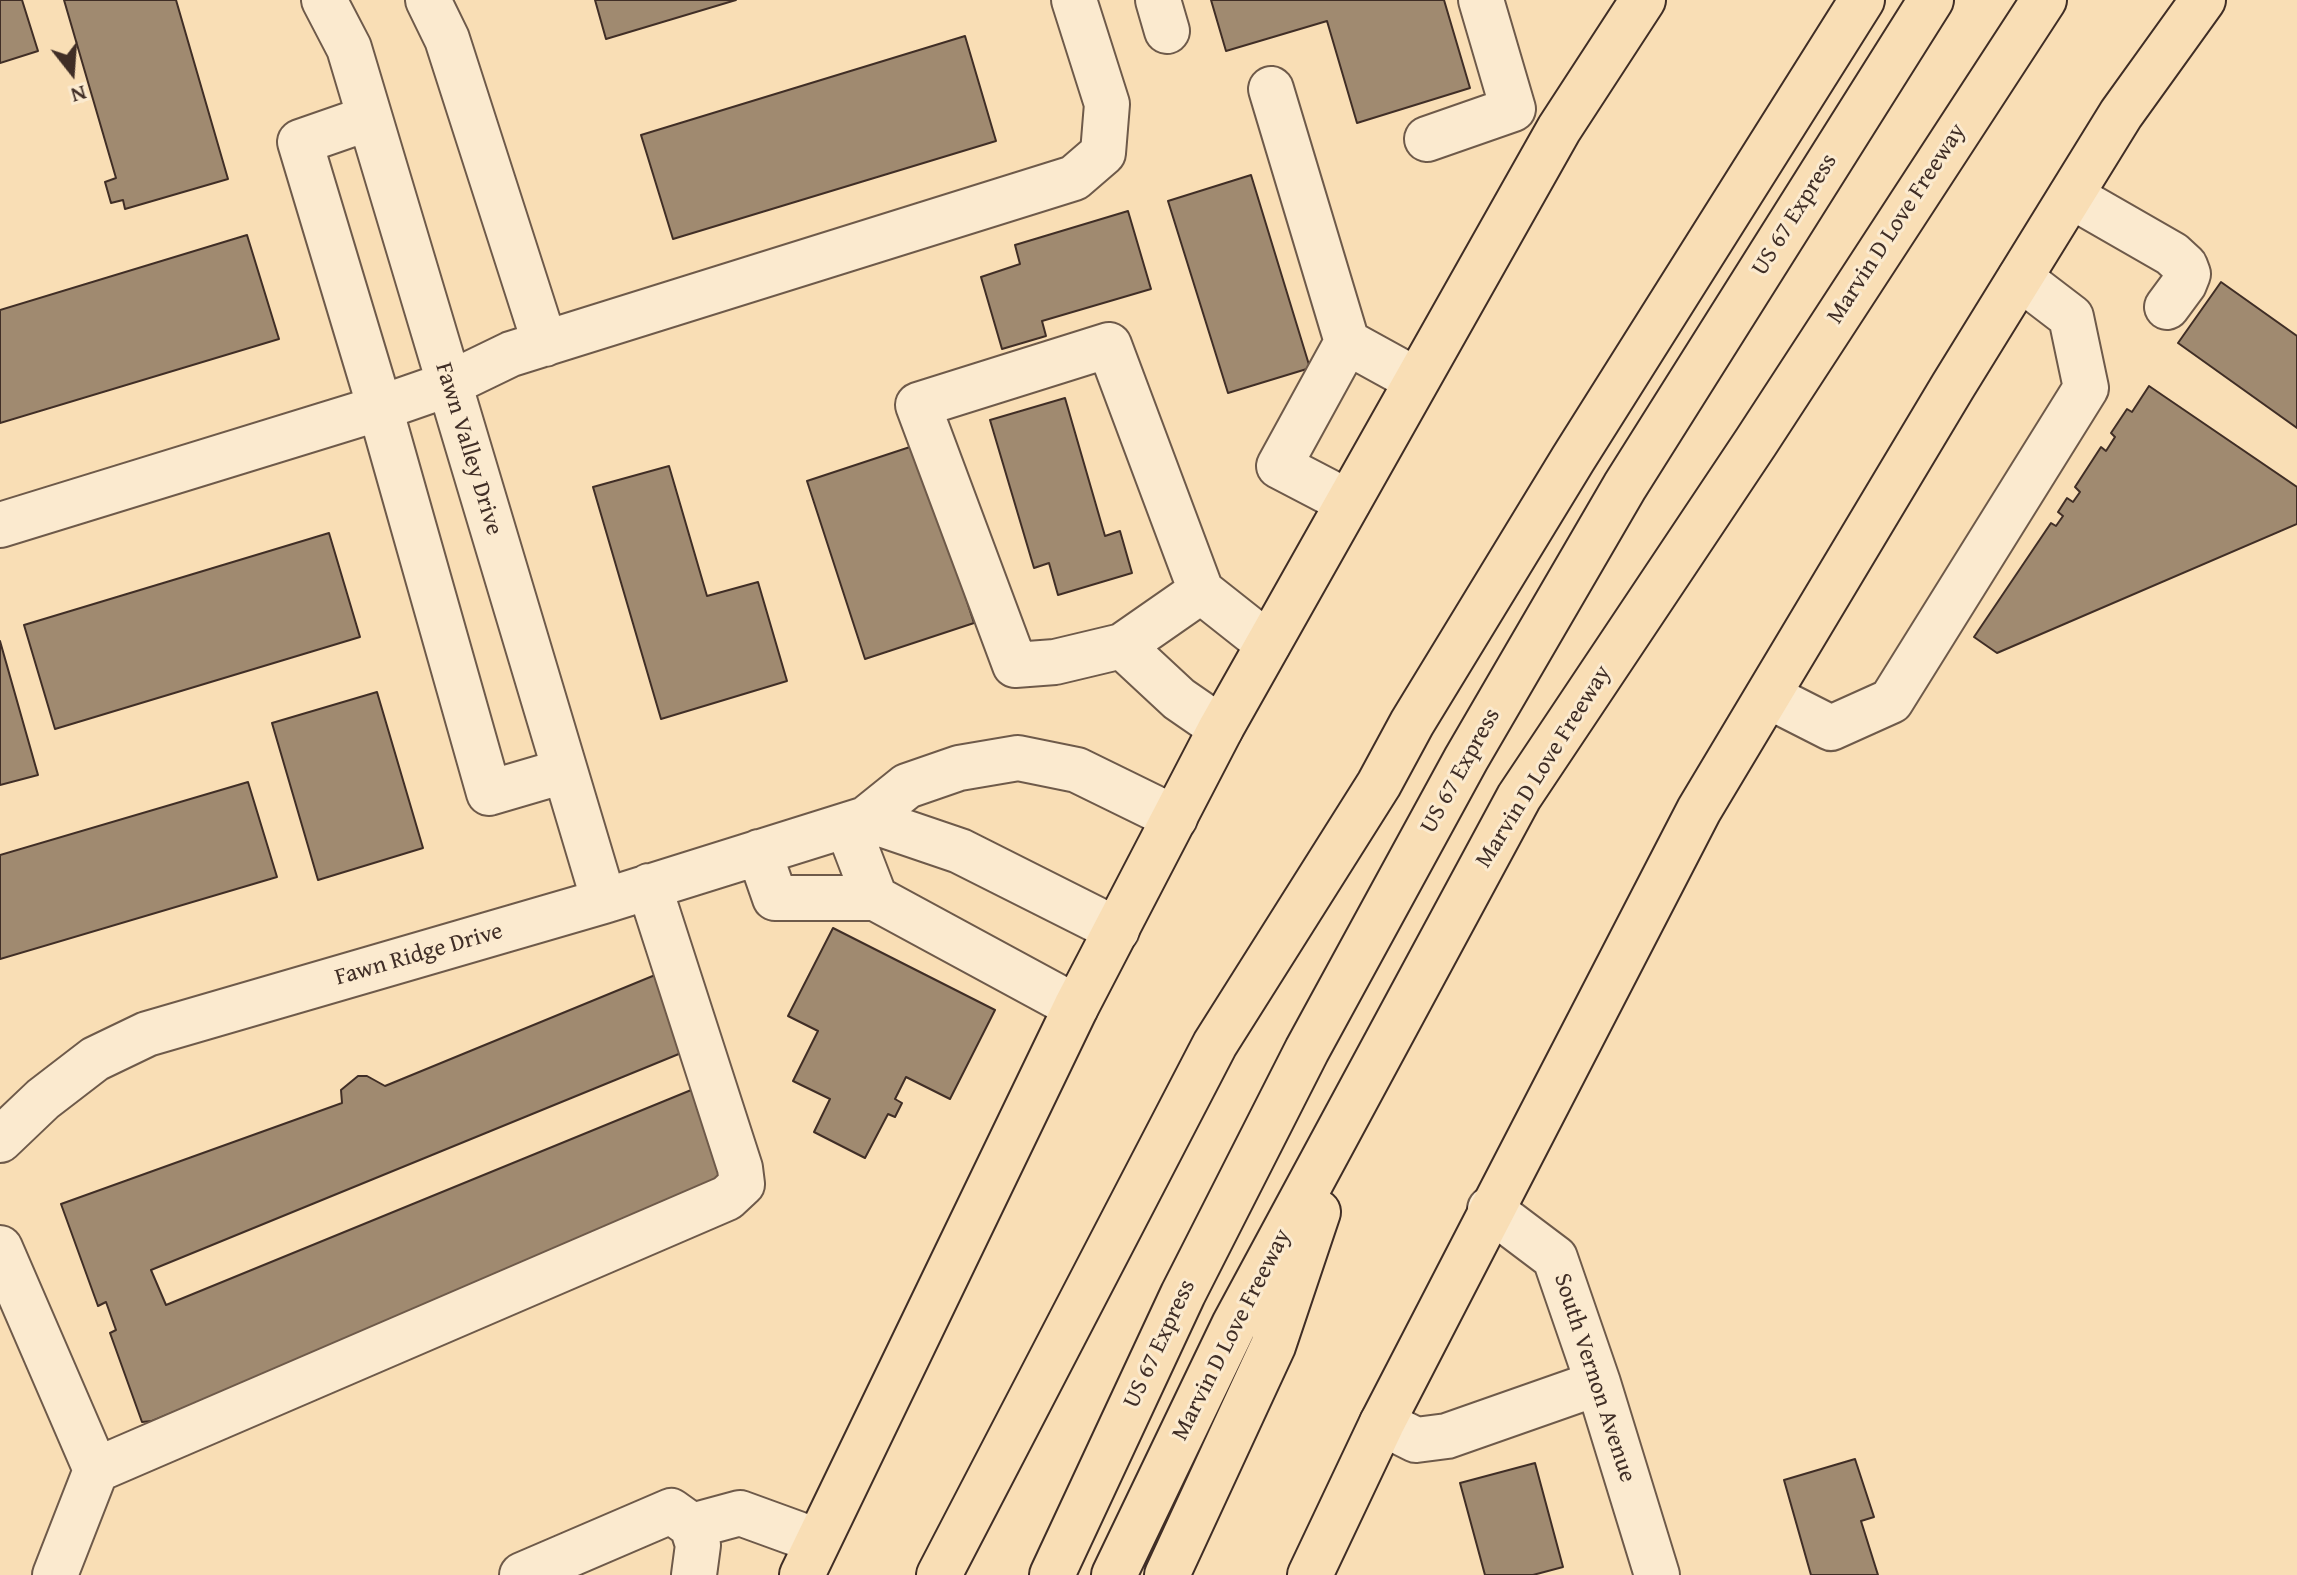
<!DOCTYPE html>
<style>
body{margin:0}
#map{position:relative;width:2297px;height:1575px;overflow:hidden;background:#f9deb5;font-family:"Gentium Book Plus",serif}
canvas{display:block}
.north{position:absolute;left:32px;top:32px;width:80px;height:80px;-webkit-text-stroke:6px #fbeacf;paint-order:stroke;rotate:163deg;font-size:22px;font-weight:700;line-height:32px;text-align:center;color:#402e26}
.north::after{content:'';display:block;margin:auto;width:28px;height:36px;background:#402e26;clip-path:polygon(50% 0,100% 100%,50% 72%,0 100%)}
</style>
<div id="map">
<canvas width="2297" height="1575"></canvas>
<div class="north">N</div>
</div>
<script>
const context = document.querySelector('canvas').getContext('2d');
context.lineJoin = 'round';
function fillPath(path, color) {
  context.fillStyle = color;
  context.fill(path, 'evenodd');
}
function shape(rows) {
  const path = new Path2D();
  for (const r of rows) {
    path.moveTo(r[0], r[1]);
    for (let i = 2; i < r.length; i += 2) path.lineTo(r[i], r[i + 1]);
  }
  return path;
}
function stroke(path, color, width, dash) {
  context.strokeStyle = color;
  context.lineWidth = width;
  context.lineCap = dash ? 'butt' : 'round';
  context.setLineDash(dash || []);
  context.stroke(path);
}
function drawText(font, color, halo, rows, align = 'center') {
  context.font = font + ' "Gentium Book Plus",serif';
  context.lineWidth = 6;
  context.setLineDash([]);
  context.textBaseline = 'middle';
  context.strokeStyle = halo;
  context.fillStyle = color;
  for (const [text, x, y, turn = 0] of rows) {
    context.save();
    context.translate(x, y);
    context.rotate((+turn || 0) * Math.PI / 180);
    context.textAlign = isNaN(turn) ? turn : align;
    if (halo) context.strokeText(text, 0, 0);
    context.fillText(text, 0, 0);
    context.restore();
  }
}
const building = shape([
 [0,0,22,0,38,51,0,63,0,0],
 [64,0,176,0,228,179,125,209,123,200,111,203,105,182,116,178,64,0],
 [595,0,736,0,606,39,595,0],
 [1211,0,1444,0,1470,88,1357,123,1327,21,1226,51,1211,0],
 [965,36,996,141,673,239,641,135,965,36],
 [1251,175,1310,368,1228,393,1168,201,1251,175],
 [1128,211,1151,289,1042,321,1046,336,1002,349,981,277,1020,264,1015,245,1128,211],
 [247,235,279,339,0,423,0,310,247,235],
 [2221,282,2297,336,2297,428,2178,343,2221,282],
 [2149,386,2297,487,2297,524,1997,653,1974,637,2051,523,2056,526,2063,516,2058,512,2067,498,2073,502,2080,492,2075,487,2101,447,2106,451,2115,437,2111,433,2127,409,2132,412,2149,386],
 [1065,398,1105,536,1120,531,1132,573,1058,595,1049,563,1034,568,990,420,1065,398],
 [916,445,974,623,865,659,807,481,916,445],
 [669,466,707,596,758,582,787,681,661,719,593,487,669,466],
 [329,533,360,637,55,729,24,625,329,533],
 [0,641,38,775,0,785,0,641],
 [377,692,423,848,318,880,272,723,377,692],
 [248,782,277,877,0,959,0,855,248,782],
 [833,928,995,1010,950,1099,906,1077,895,1099,902,1103,895,1117,888,1114,865,1158,814,1132,830,1099,793,1081,818,1031,788,1016,833,928],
 [660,973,691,1049,151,1270,166,1305,701,1086,739,1180,152,1421,142,1422,110,1333,116,1330,106,1302,98,1306,61,1204,342,1103,341,1090,358,1076,367,1076,385,1086,660,973],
 [1855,1459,1874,1517,1861,1521,1878,1575,1811,1575,1784,1480,1855,1459],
 [1535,1463,1563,1567,1533,1575,1485,1575,1460,1483,1535,1463]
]);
const minor = shape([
 [324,0,349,48,604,901],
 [428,0,447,39,545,344],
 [1158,0,1167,31],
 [1271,89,1347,342,1416,380],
 [369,118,300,142,380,408,489,793,564,771],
 [1427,139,1513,109,1481,0],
 [2071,196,2172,254,2185,266,2188,274,2184,284,2167,307],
 [1347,342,1279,466,1348,502],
 [0,525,380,408,449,384,511,354,1074,178,1103,153,1107,104,1074,0],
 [1201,591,1122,646,1055,662,1015,665,918,405,1109,345,1201,591,1268,644],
 [1122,646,1179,699,1221,728],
 [1768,696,1831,728,1891,701,2086,388,2071,317,2020,278],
 [866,819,960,851,1117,930],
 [759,852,775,898,875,898,847,825],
 [875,898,1076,1007],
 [0,1140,43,1099,95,1059,147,1034,604,901,866,819,907,786,959,768,1018,758,1077,770,1175,818],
 [1490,1209,1555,1258,1598,1383,1657,1575],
 [0,1248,96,1470,727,1198,742,1184,740,1168,649,886],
 [1382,1423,1416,1440,1447,1436,1598,1383],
 [692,1526,740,1513,817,1541],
 [55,1575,96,1470],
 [522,1575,671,1511,692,1526,698,1545,694,1575]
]);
const major = shape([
 [802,1575,1076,1007,1221,728,1559,129,1643,0],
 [1310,1575,1382,1423,1699,810,1953,386,2121,114,2203,0]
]);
const highway = shape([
 [939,1575,1215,1044,1379,784,1412,723,1573,459,1862,0],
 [1052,1575,1183,1294,1307,1050,1466,759,1625,486,1931,0],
 [1114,1575,1234,1325,1519,797,1756,442,2044,0],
 [1167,1575,1273,1346,1318,1212]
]);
const streetNames = [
 ["US 67 Express",1795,215,-58],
 ["Marvin D Love Freeway",1897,224,-57],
 ["Fawn Valley Drive",468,449,73],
 ["Marvin D Love Freeway",1544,767,-58],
 ["US 67 Express",1461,771,-61],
 ["Fawn Ridge Drive",419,955,-16],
 ["Marvin D Love Freeway",1232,1335,-63],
 ["US 67 Express",1160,1344,-65],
 ["South Vernon Avenue",1594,1378,72]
];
fillPath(building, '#a08a70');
stroke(building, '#402e26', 2);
stroke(minor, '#6e5a4a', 48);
stroke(major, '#402e26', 48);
stroke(highway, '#402e26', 48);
stroke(minor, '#fbeacf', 44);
stroke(major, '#f9deb5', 44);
stroke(highway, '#f9deb5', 44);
drawText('24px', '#402e26', '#fbeacf', streetNames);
</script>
